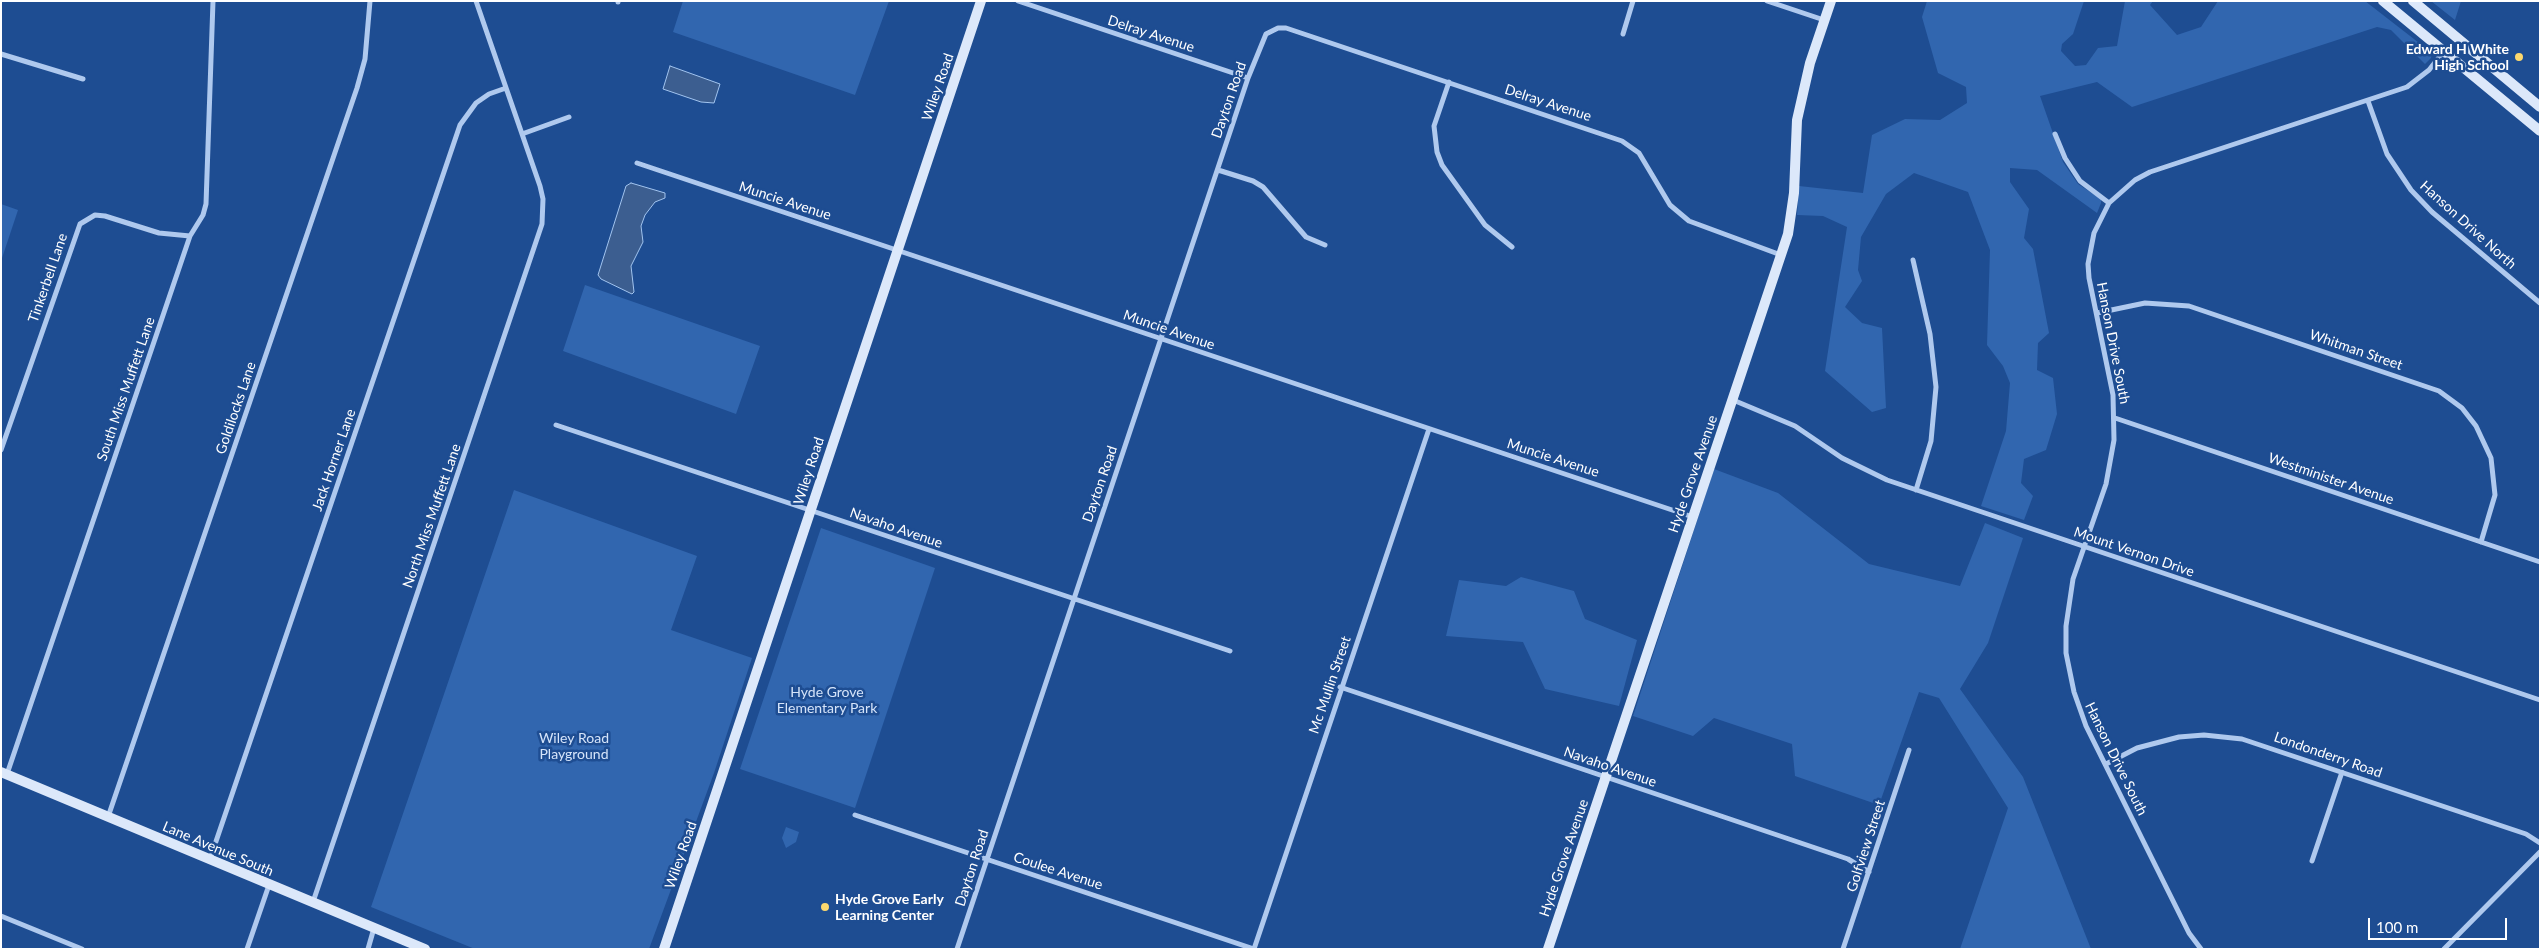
<!DOCTYPE html>
<style>
body{margin:0}
#map{position:relative;width:2541px;height:950px;overflow:hidden;background:#1e4d92;font-family:Lato,sans-serif}
canvas{display:block}
.frame{position:absolute;inset:0;border:2px solid #fff;pointer-events:none}
.scale{position:absolute;left:2368px;top:918px;width:139px;height:22px;box-sizing:border-box;border:2px solid #fff;border-top:0;padding-left:6px;font-size:15px;line-height:18px;white-space:nowrap;color:#fff;-webkit-text-stroke:4px #1e4d92;paint-order:stroke}
</style>
<div id="map">
<canvas width="2541" height="950"></canvas>
<div class="frame"></div>
<div class="scale">100 m</div>
</div>
<script>
const context = document.querySelector('canvas').getContext('2d');
context.lineJoin = 'round';
function fillPath(path, color) {
  context.fillStyle = color;
  context.fill(path, 'evenodd');
}
function shape(rows) {
  const path = new Path2D();
  for (const r of rows) {
    path.moveTo(r[0], r[1]);
    for (let i = 2; i < r.length; i += 2) path.lineTo(r[i], r[i + 1]);
  }
  return path;
}
function stroke(path, color, width, dash) {
  context.strokeStyle = color;
  context.lineWidth = width;
  context.lineCap = dash ? 'butt' : 'round';
  context.setLineDash(dash || []);
  context.stroke(path);
}
function drawText(font, color, halo, rows, align = 'center') {
  context.font = font + ' Lato,sans-serif';
  context.lineWidth = 5;
  context.setLineDash([]);
  context.textBaseline = 'middle';
  context.strokeStyle = halo;
  context.fillStyle = color;
  for (const [text, x, y, turn = 0] of rows) {
    context.save();
    context.translate(x, y);
    context.rotate((+turn || 0) * Math.PI / 180);
    context.textAlign = isNaN(turn) ? turn : align;
    if (halo) context.strokeText(text, 0, 0);
    context.fillText(text, 0, 0);
    context.restore();
  }
}
const green = shape([
 [683,1,889,1,855,95,673,32],
 [1927,1,2084,1,2073,34,2062,44,2061,51,2075,66,2086,65,2098,48,2117,46,2125,1,2153,1,2150,5,2177,35,2201,27,2218,1,2365,1,2432,53,2431,58,2425,64,2391,30,2377,27,2132,107,2097,82,2040,96,2063,162,2078,184,2101,199,2101,203,2097,213,2037,170,2010,168,2010,182,2029,209,2024,238,2033,249,2049,333,2038,343,2037,370,2053,378,2057,414,2046,450,2024,459,2021,483,2033,496,2024,520,1981,506,2006,431,2010,383,2003,366,1987,345,1990,250,1968,192,1914,173,1886,194,1861,237,1858,270,1862,281,1845,307,1862,323,1882,328,1886,408,1872,412,1825,371,1847,227,1823,216,1797,215,1799,186,1863,193,1872,135,1905,119,1940,120,1967,103,1966,87,1938,73,1922,17],
 [2431,1,2461,1,2455,20],
 [1,204,18,210,1,261],
 [585,285,760,346,736,414,563,351],
 [1714,469,1778,493,1869,564,1960,586,1985,523,2023,538,1988,643,1960,689,2023,777,2091,949,1960,949,2008,808,1939,698,1919,692,1879,805,1795,776,1792,744,1714,718,1693,736,1633,716],
 [514,490,697,556,671,630,752,658,714,773,649,949,475,949,371,907],
 [821,528,935,568,855,808,740,769],
 [1521,577,1574,591,1585,619,1637,640,1619,706,1545,689,1523,642,1446,636,1459,580,1506,586],
 [786,827,799,832,796,842,786,848,782,838]
]);
const water = shape([
 [670,66,720,84,714,103,701,102,663,89,670,66],
 [631,183,665,193,665,198,655,202,645,215,641,226,643,242,631,266,634,292,632,294,601,279,598,275,626,186,631,183]
]);
const street = shape([
 [1018,1,1248,78],
 [1767,1,1824,20],
 [618,2,618,1],
 [1623,34,1633,1],
 [1,54,83,79],
 [1449,82,1434,126,1437,152,1442,165,1485,225,1512,247],
 [2368,101,2387,154,2411,190,2432,212,2540,303],
 [522,134,569,117],
 [2055,134,2065,158,2080,181,2109,203],
 [637,163,1693,517],
 [1218,170,1253,181,1263,187,1306,237,1325,245],
 [1913,260,1930,334,1936,387,1931,441,1916,490],
 [2097,313,2145,303,2189,306,2439,391,2462,408,2476,426,2491,458,2495,495,2481,542],
 [1733,400,1795,426,1842,458,1887,480,2540,700],
 [2115,418,2540,562],
 [556,425,1230,651],
 [1,450,80,224,95,215,105,216,159,233,190,236],
 [1340,687,1848,859,1869,872],
 [2106,764,2137,748,2179,737,2204,735,2242,739,2526,834,2540,843],
 [7,774,190,236,203,215,206,204,213,1],
 [855,815,1254,949],
 [108,817,357,88,365,59,370,1],
 [210,859,460,125,476,103,489,94,506,88],
 [2312,861,2342,772],
 [313,902,542,224,543,199,540,186,476,1],
 [1,916,82,949],
 [247,949,269,885],
 [368,949,374,928],
 [957,949,1248,78,1266,34,1278,28,1286,28,1622,141,1639,153,1670,205,1689,221,1781,255],
 [1254,949,1429,429],
 [1843,949,1909,750],
 [2201,949,2189,933,2086,726,2074,692,2066,653,2066,626,2073,579,2106,484,2114,440,2113,395,2089,278,2088,264,2094,233,2109,203,2135,180,2150,172,2407,87,2429,70,2444,51],
 [2444,949,2540,852]
]);
const secondary = shape([
 [2383,1,2540,131],
 [2413,1,2540,107],
 [1,772,425,949],
 [664,949,981,1],
 [1548,949,1788,234,1794,193,1797,120,1810,63,1831,1]
]);
const markers = [
 [2519,57,5,"#fcd86e"],
 [825,907,5,"#fcd86e"]
];
const streetNames = [
 ["Delray Avenue",1151,34,18],
 ["Wiley Road",938,87,-71],
 ["Dayton Road",1229,100,-71],
 ["Delray Avenue",1548,103,18],
 ["Muncie Avenue",785,201,18],
 ["Hanson Drive North",2468,225,42],
 ["Tinkerbell Lane",48,278,-71],
 ["Muncie Avenue",1169,330,19],
 ["Hanson Drive South",2113,343,79],
 ["Whitman Street",2356,350,19],
 ["South Miss Muffett Lane",126,389,-71],
 ["Goldilocks Lane",236,408,-71],
 ["Muncie Avenue",1553,458,18],
 ["Jack Horner Lane",334,460,-71],
 ["Wiley Road",809,471,-72],
 ["Hyde Grove Avenue",1693,474,-71],
 ["Westminister Avenue",2331,479,19],
 ["Dayton Road",1100,484,-71],
 ["North Miss Muffett Lane",432,516,-71],
 ["Navaho Avenue",896,528,19],
 ["Mount Vernon Drive",2134,552,19],
 ["Mc Mullin Street",1330,685,-71],
 ["Londonderry Road",2328,755,19],
 ["Hanson Drive South",2116,759,64],
 ["Navaho Avenue",1610,767,19],
 ["Golfview Street",1866,846,-72],
 ["Lane Avenue South",218,849,23],
 ["Wiley Road",681,855,-71],
 ["Hyde Grove Avenue",1564,858,-71],
 ["Dayton Road",972,868,-72],
 ["Coulee Avenue",1058,871,18]
];
const poiNames = [
 ["Edward H White",2509,49],
 ["High School",2509,65],
 ["Hyde Grove Early",835,899,"left"],
 ["Learning Center",835,915,"left"]
];
const parkNames = [
 ["Hyde Grove",827,692],
 ["Elementary Park",827,708],
 ["Wiley Road",574,738],
 ["Playground",574,754]
];
fillPath(green, '#3166af');
fillPath(water, '#3c5e90');
stroke(water, '#a2c4ef', 1);
stroke(street, '#afc9ee', 5);
stroke(secondary, '#dce8fa', 10);
for (const [x, y, r, color] of markers) {
  const dot = new Path2D();
  dot.arc(x, y, r, 0, 2 * Math.PI);
  context.fillStyle = color;
  context.fill(dot);
  stroke(dot, '#1e4d92', 2);
}
drawText('14px', '#fff', '#1e4d92', streetNames);
drawText('bold 14px', '#fff', '#1e4d92', poiNames, 'right');
drawText('14px', '#d5e4fa', '#1e4d92', parkNames);
</script>
